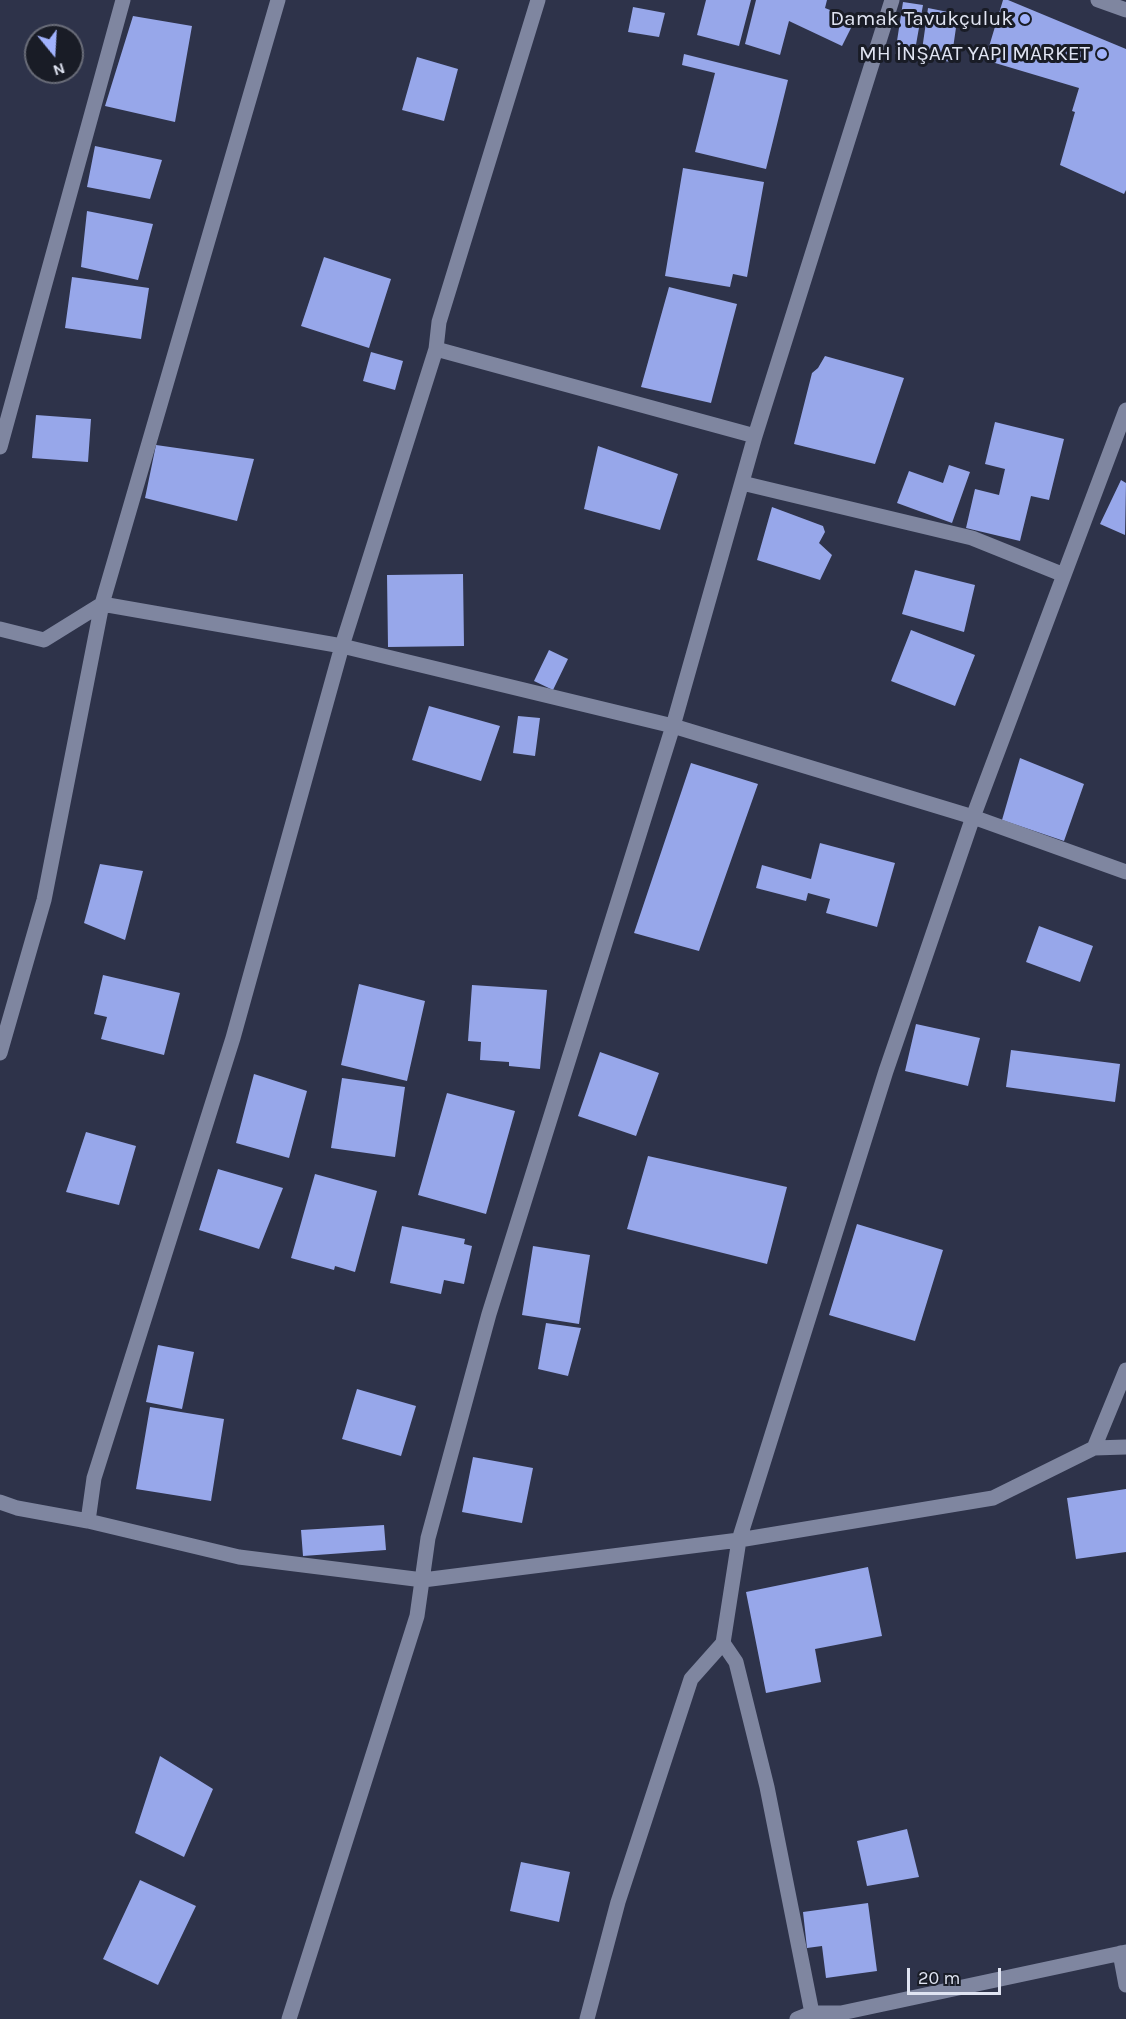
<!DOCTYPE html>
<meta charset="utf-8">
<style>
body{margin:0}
#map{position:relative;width:1126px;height:2019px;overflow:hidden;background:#2e334a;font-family:Karla,sans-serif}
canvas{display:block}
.north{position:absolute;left:24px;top:24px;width:60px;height:60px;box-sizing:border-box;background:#191c26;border:2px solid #696c78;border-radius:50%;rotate:162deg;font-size:16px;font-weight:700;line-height:24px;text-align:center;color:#e0e4f2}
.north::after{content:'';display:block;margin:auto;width:21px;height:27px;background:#a1b2fd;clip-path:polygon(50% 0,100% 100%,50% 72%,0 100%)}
.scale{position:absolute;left:907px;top:1968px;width:94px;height:27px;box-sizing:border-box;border:3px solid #e0e4f2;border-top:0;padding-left:8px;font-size:18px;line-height:21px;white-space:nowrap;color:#e0e4f2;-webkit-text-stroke:4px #191c26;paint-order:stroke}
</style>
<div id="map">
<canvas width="1126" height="2019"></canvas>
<div class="north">N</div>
<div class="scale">20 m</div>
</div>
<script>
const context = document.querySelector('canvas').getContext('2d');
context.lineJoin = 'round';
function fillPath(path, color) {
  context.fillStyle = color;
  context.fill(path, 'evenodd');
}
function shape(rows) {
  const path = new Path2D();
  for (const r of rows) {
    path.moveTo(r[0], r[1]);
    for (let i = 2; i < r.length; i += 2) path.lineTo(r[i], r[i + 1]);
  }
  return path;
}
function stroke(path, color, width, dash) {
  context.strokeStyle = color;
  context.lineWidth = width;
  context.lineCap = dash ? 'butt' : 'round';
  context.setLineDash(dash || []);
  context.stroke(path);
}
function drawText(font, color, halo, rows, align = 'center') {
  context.font = font + ' Karla,sans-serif';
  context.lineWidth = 6;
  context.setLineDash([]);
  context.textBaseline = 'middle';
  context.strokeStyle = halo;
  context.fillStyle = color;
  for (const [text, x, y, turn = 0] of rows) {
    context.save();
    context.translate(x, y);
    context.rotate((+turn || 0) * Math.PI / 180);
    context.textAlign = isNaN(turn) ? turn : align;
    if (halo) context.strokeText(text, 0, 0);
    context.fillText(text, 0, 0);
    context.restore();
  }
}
const building = shape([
 [706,0,751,0,739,46,697,35],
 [756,0,827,0,825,8,855,20,842,46,789,21,780,55,745,44],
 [1003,0,1008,0,1126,49,1126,190,1124,194,1060,165,1075,112,1072,111,1079,88,985,60],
 [903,2,923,5,914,56,895,54],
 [633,7,665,13,659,37,628,32],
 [928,8,958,14,951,62,921,57],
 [133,16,192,26,175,122,105,106],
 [684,54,788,80,766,169,695,152,715,73,682,65],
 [417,57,458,69,444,121,402,110],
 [95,146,162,160,150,199,87,187],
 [683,168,764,182,747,277,733,274,730,287,665,276],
 [87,211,153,224,138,280,81,267],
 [324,257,391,279,369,348,301,326],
 [72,277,149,288,141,339,65,328],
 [669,287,737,304,711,403,641,387],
 [371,352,403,361,395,390,363,381],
 [825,356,904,378,875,464,794,444,812,373,818,368],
 [36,415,91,419,88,462,32,458],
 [995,422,1064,439,1049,500,1031,496,1020,541,966,528,975,489,999,495,1005,469,985,464],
 [156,445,254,459,237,521,145,498],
 [598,446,678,474,660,530,584,509],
 [949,465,970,472,952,523,897,503,909,471,943,483],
 [1121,480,1126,483,1125,535,1100,524],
 [772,507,823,526,825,532,819,543,832,555,820,580,757,560],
 [915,570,975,585,964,632,902,614],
 [463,574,464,646,388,647,387,575],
 [911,630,975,655,955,706,891,681],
 [549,650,568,659,553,690,534,681],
 [429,706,500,726,481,781,412,760],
 [518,716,540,718,535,756,513,753],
 [1020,758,1084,784,1064,841,1002,820],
 [691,763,758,784,699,951,634,933],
 [820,843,895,863,877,927,826,913,830,899,808,893,806,901,756,888,762,865,811,879],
 [100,864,143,871,125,940,84,923],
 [1039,926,1093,946,1080,982,1026,962],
 [103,975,180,993,164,1055,101,1039,107,1017,94,1014],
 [359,984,425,1001,407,1081,341,1065],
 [472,985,547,990,540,1069,509,1066,509,1062,480,1060,481,1042,468,1041],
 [916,1024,980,1038,968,1086,905,1071],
 [1011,1050,1120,1064,1115,1102,1006,1087],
 [600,1052,659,1073,636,1136,578,1116],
 [254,1074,307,1091,289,1158,236,1143],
 [342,1078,405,1087,395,1157,331,1148],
 [447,1093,515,1111,486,1214,418,1195],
 [86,1132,136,1146,119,1205,66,1192],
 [648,1156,787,1187,767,1264,627,1229],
 [218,1169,283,1188,259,1249,199,1230],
 [315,1174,377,1191,355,1272,335,1266,334,1270,291,1258],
 [857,1224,943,1250,915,1341,829,1315],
 [402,1226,465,1239,464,1244,472,1246,464,1284,444,1280,441,1294,390,1283],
 [533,1246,590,1255,579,1324,522,1315],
 [546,1323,581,1328,568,1376,538,1369],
 [158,1345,194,1352,182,1409,146,1402],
 [357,1389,416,1406,401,1456,342,1439],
 [150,1407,224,1419,211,1501,136,1489],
 [473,1457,533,1468,522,1523,462,1512],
 [1126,1489,1126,1552,1076,1559,1067,1498],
 [384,1525,386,1550,303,1556,301,1530],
 [868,1567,882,1636,815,1649,821,1682,766,1693,746,1592],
 [160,1756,213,1789,184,1857,135,1833],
 [907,1829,919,1877,867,1886,857,1841],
 [521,1862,570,1872,559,1922,510,1911],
 [140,1880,196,1906,158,1985,103,1959],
 [868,1903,877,1971,826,1978,822,1946,807,1948,803,1912]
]);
const minor = shape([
 [436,349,755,436],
 [0,447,123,0],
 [742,483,972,538,1064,575],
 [0,629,44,640,102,604,342,646,673,726,973,817,1126,872],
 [0,1053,44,900,102,604,278,0],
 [1094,1448,1126,1370],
 [0,1502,17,1508,88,1521,239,1557,423,1580,739,1540,993,1498,1094,1448,1126,1447],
 [88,1521,94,1478,233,1038,342,646,436,349,439,322,538,0],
 [723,1643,736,1662,767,1787,812,2013],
 [1120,1953,1126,1985],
 [289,2019,417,1616,428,1538,489,1314,673,726,755,436,892,0],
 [587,2019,618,1902,691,1679,723,1643,739,1540,886,1071,973,817,1126,410],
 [797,2019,812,2013,841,2013,1126,1952]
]);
const tertiary = shape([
 [1098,0,1126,10]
]);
const markers = [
 [1025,19,6,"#a1b2fd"],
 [1102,54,6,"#a1b2fd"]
];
const poiNames = [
 ["Damak Tavukçuluk",1013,19],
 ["MH İNŞAAT YAPI MARKET",1090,54]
];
fillPath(building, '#97a7ea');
stroke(minor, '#7f86a0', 15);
stroke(tertiary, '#7f86a0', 15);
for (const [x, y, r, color] of markers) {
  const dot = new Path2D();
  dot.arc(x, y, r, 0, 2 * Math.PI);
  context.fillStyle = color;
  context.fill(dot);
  stroke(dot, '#191c26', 2);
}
drawText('21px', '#e0e4f2', '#191c26', poiNames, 'right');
</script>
